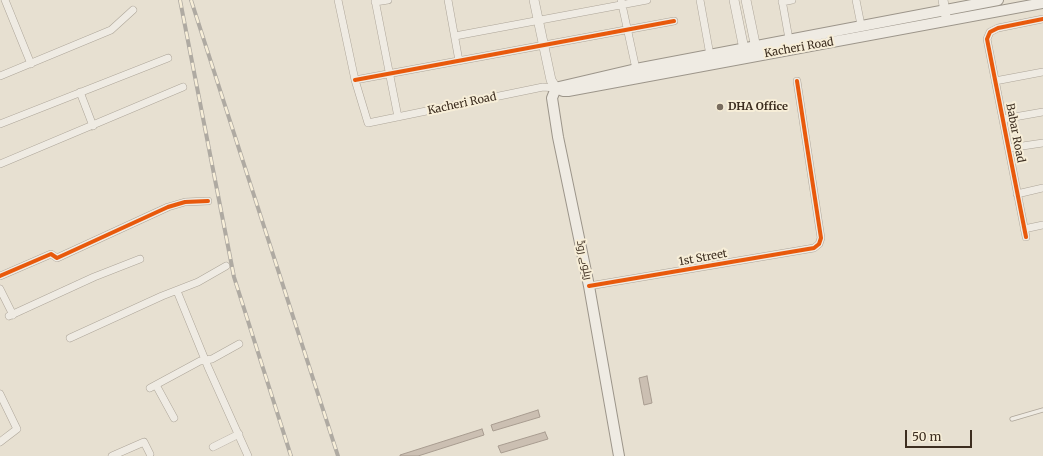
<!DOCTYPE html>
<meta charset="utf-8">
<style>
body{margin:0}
#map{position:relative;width:1043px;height:456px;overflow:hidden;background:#e7e0d1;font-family:Merriweather,serif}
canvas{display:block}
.scale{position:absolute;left:905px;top:430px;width:67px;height:18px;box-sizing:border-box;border:2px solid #3d2e20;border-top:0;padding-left:5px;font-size:12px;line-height:14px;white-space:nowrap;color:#3d2e20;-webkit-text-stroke:3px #f7eed8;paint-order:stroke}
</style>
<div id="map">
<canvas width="1043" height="456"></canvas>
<div class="scale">50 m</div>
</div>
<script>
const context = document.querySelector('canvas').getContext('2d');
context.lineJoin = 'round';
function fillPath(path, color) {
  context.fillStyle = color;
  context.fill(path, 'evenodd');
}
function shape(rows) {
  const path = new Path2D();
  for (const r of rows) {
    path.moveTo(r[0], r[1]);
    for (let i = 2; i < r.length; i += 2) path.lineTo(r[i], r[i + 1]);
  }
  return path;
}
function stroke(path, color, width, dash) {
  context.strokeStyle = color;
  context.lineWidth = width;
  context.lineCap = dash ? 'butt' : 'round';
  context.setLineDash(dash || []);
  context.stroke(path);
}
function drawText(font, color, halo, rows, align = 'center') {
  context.font = font + ' Merriweather,Cairo,serif';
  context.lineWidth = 4;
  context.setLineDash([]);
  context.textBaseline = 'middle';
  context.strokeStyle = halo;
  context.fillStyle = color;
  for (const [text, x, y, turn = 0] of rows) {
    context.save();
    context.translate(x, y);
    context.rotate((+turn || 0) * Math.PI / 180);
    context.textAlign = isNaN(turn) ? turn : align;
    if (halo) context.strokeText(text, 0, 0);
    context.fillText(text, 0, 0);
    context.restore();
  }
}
const building = shape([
 [647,376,652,403,644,405,639,378,647,376],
 [538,410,540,417,493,431,491,425,538,410],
 [482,429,484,435,418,456,400,456,400,455,482,429],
 [545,432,548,439,501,453,498,446,545,432]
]);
const service = shape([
 [1012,419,1043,410]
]);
const minor = shape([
 [5,0,31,64],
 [338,0,355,80,368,123,543,87,556,88],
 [375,0,398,117],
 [448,0,459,61],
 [621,0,636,69],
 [700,0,710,55],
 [782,0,789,39],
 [856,0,861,25],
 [375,2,388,0],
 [782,2,792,0],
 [455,36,647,0],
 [0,76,111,30,133,10],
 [355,80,674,21],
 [995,81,1043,72],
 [80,92,93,126],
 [1003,119,1043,112],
 [0,124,168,58],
 [1009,148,1043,143],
 [0,164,183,87],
 [1017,194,1043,188],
 [1024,229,1043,225],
 [1026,237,987,39,990,32,998,28,1043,19],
 [0,276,51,254,57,258,168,207,185,202,208,201],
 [589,286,814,248,819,244,821,238,797,81],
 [0,289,13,315],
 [177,291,208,367,248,456],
 [9,316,94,277,140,259],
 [70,338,162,296,198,282,226,266],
 [156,385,174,418],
 [150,388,200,361,212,359,239,344],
 [0,394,17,429,0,442],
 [213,447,239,434],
 [112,456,144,442,150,454]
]);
const tertiary = shape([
 [534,0,551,80,556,88],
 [734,0,745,54],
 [746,0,757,53],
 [943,0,946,17]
]);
const secondary = shape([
 [559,87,636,69,998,0],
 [556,88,563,91,568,91,1043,3],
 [556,88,552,98,558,137,589,286,619,456]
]);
const rail = shape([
 [180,0,234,277,291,456],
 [191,0,338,456]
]);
const cycleway = shape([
 [355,80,674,21],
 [1026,237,987,39,990,32,998,28,1043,19],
 [0,276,51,254,57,258,168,207,185,202,208,201],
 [589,286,814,248,819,244,821,238,797,81]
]);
const markers = [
 [720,107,4,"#786c5e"]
];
const streetNames = [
 ["Kacheri Road",799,48,-10],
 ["Kacheri Road",462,104,-12],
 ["Babar Road",1015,133,79],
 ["1st Street",703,258,-10],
 ["ریلوے روڈ",584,260,78]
];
const poiNames = [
 ["DHA Office",728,107]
];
fillPath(building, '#cbbfb2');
stroke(building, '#a89c90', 1);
stroke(service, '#ada599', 5);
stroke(minor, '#ada599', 8);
stroke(tertiary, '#ada599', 10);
stroke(secondary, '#9c958a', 12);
stroke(service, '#efebe3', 3.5);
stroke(minor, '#efebe3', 7);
stroke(tertiary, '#efebe3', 9);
stroke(secondary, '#efebe3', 10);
stroke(rail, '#afaaa2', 4);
stroke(rail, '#f7eed8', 2.5, [8]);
stroke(cycleway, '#e8590c', 4);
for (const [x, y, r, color] of markers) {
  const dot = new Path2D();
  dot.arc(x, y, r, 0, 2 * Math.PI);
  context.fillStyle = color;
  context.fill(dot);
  stroke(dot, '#f7eed8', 1.5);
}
drawText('11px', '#3d2e20', '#f7eed8', streetNames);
drawText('bold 11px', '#3d2e20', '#f7eed8', poiNames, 'left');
</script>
